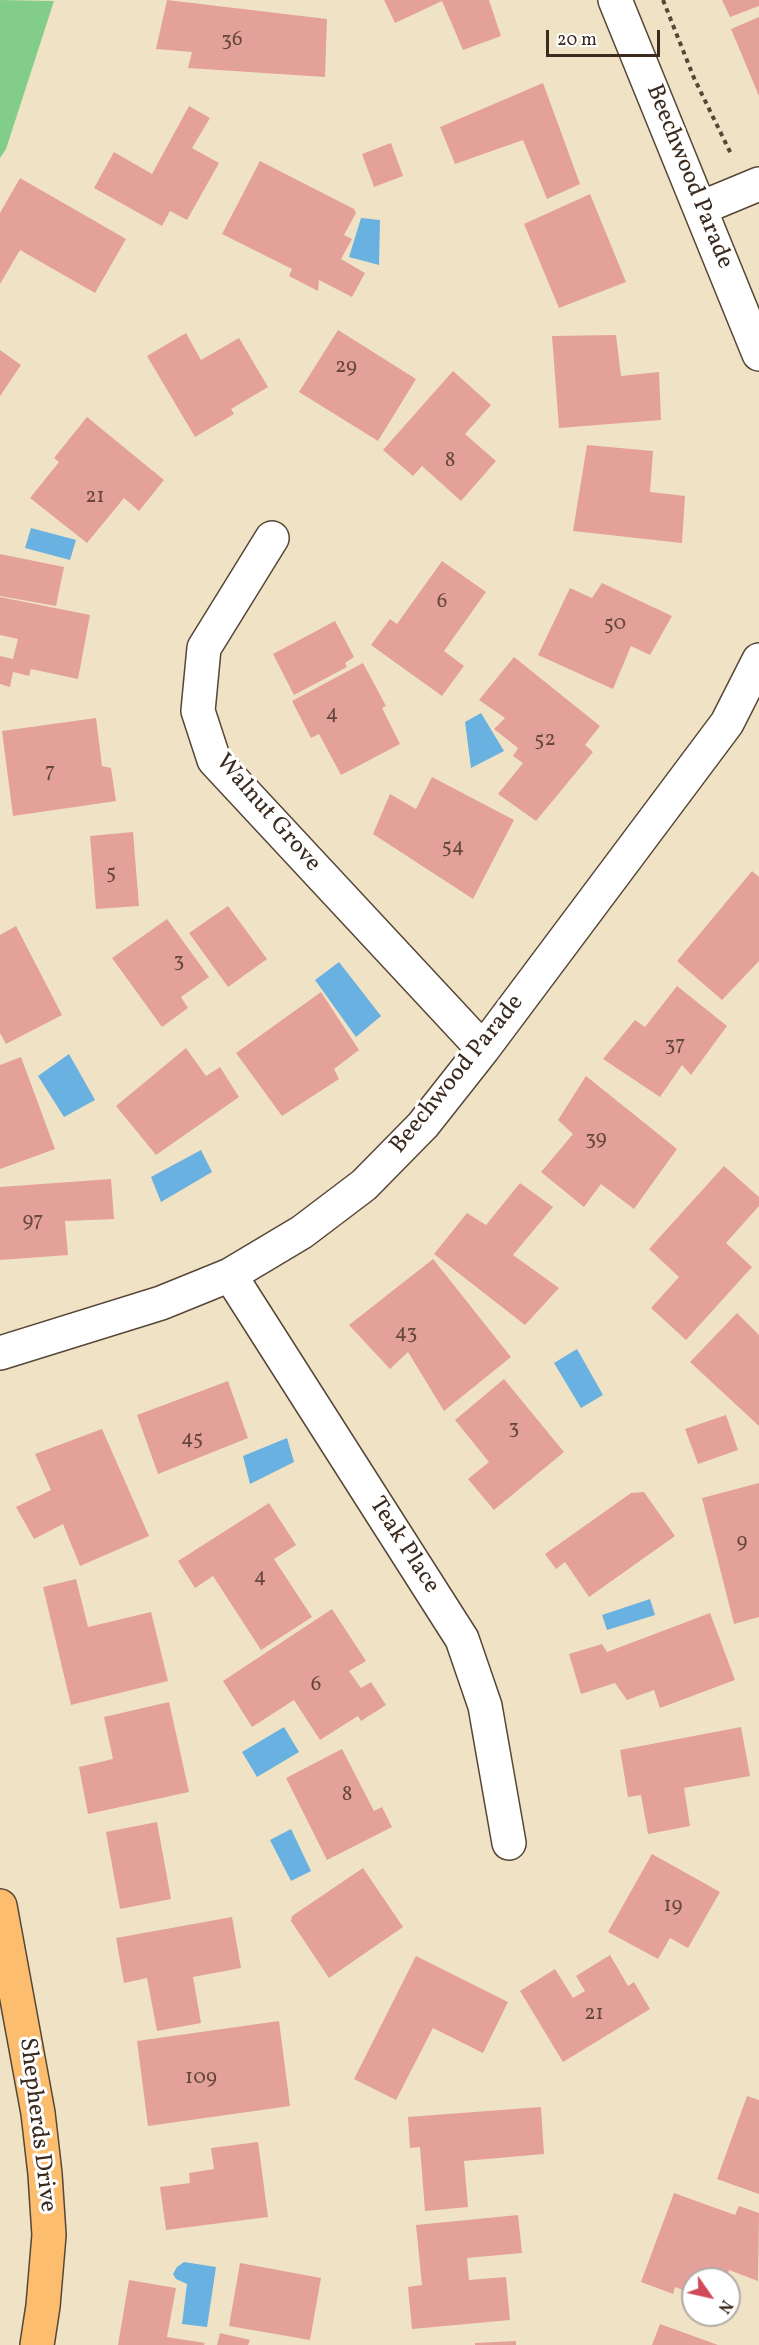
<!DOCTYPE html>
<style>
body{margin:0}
#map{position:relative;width:759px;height:2345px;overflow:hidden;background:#f0e3c5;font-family:Vollkorn,serif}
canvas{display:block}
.north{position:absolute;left:681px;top:2267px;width:60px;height:60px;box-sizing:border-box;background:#fff;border:2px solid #b1aaa5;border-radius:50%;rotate:124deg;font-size:16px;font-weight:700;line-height:24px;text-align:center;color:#3b2a1e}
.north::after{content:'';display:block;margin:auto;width:21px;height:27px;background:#d1495b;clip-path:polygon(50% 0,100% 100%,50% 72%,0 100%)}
.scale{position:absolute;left:546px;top:30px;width:114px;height:27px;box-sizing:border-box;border:3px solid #3b2a1e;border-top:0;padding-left:8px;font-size:18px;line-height:21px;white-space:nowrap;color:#3b2a1e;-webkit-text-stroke:4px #fff;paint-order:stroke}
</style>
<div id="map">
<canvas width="759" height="2345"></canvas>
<div class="north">N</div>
<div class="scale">20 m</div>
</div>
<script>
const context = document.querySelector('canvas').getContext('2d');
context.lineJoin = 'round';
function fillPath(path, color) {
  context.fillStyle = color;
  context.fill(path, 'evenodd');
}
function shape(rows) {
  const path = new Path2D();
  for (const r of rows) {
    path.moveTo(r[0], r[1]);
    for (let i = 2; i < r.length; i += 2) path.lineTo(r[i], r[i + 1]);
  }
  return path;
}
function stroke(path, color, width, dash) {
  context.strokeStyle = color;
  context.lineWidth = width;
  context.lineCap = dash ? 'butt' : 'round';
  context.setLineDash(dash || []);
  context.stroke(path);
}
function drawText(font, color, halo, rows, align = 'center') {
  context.font = font + ' Vollkorn,serif';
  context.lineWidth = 6;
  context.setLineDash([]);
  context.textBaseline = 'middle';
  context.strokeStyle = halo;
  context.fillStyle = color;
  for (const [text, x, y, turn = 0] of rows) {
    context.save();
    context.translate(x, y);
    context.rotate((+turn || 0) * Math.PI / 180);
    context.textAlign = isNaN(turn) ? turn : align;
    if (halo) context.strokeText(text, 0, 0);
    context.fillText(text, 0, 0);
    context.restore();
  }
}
const green = shape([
 [0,0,54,1,6,149,0,158]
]);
const water = shape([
 [361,218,380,220,379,265,349,257],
 [31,528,76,540,70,560,25,548],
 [481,713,504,751,471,768,465,722],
 [339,962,381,1016,356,1037,315,980],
 [69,1054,95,1100,64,1117,38,1076],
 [201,1150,212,1172,161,1202,151,1177],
 [577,1349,603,1395,581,1408,554,1363],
 [287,1438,294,1462,250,1484,243,1456],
 [650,1599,655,1615,607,1630,602,1615],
 [284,1727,299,1752,257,1777,242,1752],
 [291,1829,311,1871,291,1881,270,1840],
 [184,2262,216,2267,207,2327,182,2324,187,2284,176,2279,173,2274,177,2267]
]);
const building = shape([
 [167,0,327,19,325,77,188,68,192,52,156,49],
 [384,0,489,0,501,36,463,50,442,1,395,23],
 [722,0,759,0,759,6,730,17],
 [759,17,759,96,731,29],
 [543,83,580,184,547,199,523,140,455,164,440,127],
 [189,106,210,118,192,148,219,163,187,220,170,211,162,226,94,188,114,152,152,174],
 [391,143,403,176,374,187,362,154],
 [260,161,354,209,356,213,344,235,352,239,341,259,365,273,352,297,319,280,318,291,289,276,292,269,222,234],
 [20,178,126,239,95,293,20,250,0,284,0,213],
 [590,194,626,282,559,308,524,224],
 [338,330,416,379,378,441,299,392],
 [186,333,201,360,239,338,268,387,231,409,234,414,195,437,147,356],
 [616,335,621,376,659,372,661,420,559,428,552,336],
 [0,350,21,365,0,396],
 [453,371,491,405,465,434,496,461,461,501,422,466,413,476,383,450],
 [87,417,164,480,139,511,124,498,87,543,30,498,59,462,54,458],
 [587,445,653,451,650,492,685,496,682,543,573,531],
 [0,554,64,567,56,606,0,596],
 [442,561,486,592,444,651,464,666,442,696,371,645,390,619,397,624],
 [602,583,672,616,650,655,631,646,613,689,538,655,570,588,592,598],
 [0,597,90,615,78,679,31,669,29,676,13,672,10,687,0,684,0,656,13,659,18,639,0,635],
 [335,621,354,657,345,663,347,667,294,695,273,654],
 [514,657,600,726,585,745,593,752,536,821,498,794,523,763,513,756,518,748,494,729,505,718,479,700],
 [363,663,386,706,382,708,400,744,341,775,319,734,311,738,292,701],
 [96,718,102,766,111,768,116,801,13,816,2,731],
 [432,777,514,820,473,899,373,834,390,794,416,809],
 [133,832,139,906,96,909,90,836],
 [752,871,759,877,759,961,722,1000,677,961],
 [228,906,267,959,228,987,189,933],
 [167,919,209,977,181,997,188,1008,162,1027,112,958],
 [16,926,62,1015,6,1044,0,1033,0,935],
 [677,986,727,1026,691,1075,682,1065,660,1097,603,1059,635,1020,645,1027],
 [321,992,359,1050,334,1069,339,1079,282,1116,236,1053],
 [186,1048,206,1076,220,1067,239,1097,156,1155,116,1106],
 [21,1057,55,1149,0,1169,0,1065],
 [586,1076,677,1149,634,1209,601,1184,584,1207,541,1172,573,1134,558,1120],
 [724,1166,759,1197,759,1206,726,1243,752,1267,686,1340,651,1308,679,1277,649,1249],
 [111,1179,114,1219,65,1221,68,1255,0,1260,0,1187],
 [520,1183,553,1207,513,1255,559,1288,525,1325,434,1254,467,1213,486,1225],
 [433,1259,511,1357,444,1411,408,1352,390,1369,349,1325],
 [737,1313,759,1335,759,1426,690,1362],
 [504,1379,564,1452,494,1510,468,1479,489,1462,455,1420],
 [228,1381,248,1438,158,1474,137,1415],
 [726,1415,738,1450,698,1464,685,1429],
 [102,1429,149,1536,80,1566,63,1524,34,1539,16,1507,51,1490,35,1454],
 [759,1483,759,1617,734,1624,702,1498],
 [644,1492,675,1536,589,1597,565,1562,556,1569,545,1554,631,1493],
 [269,1503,296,1545,274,1559,312,1617,261,1650,213,1576,195,1588,178,1561],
 [76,1579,88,1627,151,1612,168,1681,71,1705,43,1587],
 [332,1609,366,1661,349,1671,361,1688,371,1682,386,1705,361,1721,358,1716,320,1740,294,1700,252,1727,223,1681],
 [710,1613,735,1680,660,1708,654,1690,627,1700,615,1683,581,1694,569,1654,602,1644,607,1652],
 [169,1702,189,1792,88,1814,79,1767,113,1759,104,1717],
 [741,1727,750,1776,684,1788,690,1826,648,1834,641,1795,628,1797,620,1750],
 [342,1749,374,1811,382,1807,392,1827,327,1860,286,1778],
 [157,1822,171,1899,120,1909,106,1832],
 [652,1854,720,1892,688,1948,670,1938,658,1959,608,1932],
 [363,1868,403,1927,329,1978,291,1921,292,1916],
 [232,1917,241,1968,193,1977,201,2023,157,2031,147,1978,124,1983,116,1938],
 [610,1955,628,1986,634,1982,650,2009,563,2062,520,1991,555,1969,573,1998,585,1991,576,1976],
 [416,1956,508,2002,483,2053,433,2028,396,2100,354,2079],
 [279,2021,290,2106,148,2126,137,2041],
 [747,2096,759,2100,759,2194,717,2179],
 [541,2107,544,2154,464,2161,468,2207,425,2211,420,2147,410,2148,408,2117],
 [258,2142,268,2217,166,2230,160,2187,190,2183,189,2173,214,2169,211,2148],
 [674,2193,735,2215,739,2206,759,2213,758,2281,729,2270,725,2279,699,2270,695,2279,693,2279,690,2293,675,2287,673,2294,641,2282],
 [518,2215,522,2253,467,2258,469,2280,506,2277,510,2320,412,2329,408,2287,422,2285,416,2225],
 [240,2263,321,2278,310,2340,229,2326],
 [129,2280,176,2288,167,2337,205,2343,204,2345,118,2345],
 [660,2324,718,2345,652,2345],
 [220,2333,250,2340,248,2345,217,2345],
 [516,2341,516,2345,475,2345,475,2343]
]);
const path = shape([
 [663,0,694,78,732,156]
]);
const minor = shape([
 [615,0,759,354],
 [701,208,759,184],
 [272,538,204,648,198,711,214,760,483,1049],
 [230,1275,462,1639,485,1706,509,1843],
 [0,1353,161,1303,230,1275,302,1232,364,1185,423,1125,483,1049,727,723,759,660]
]);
const major = shape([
 [0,1906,38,2113,45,2174,49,2235,43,2306,37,2345]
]);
const numberNames = [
 ["36",232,41],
 ["29",346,368],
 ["8",450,462],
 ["21",95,498],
 ["6",442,603],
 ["50",615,625],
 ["4",332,715],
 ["52",545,741],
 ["7",50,773],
 ["54",453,848],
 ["5",111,874],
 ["3",179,962],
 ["37",675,1046],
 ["39",596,1140],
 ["97",33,1222],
 ["43",406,1334],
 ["3",514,1429],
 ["45",192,1440],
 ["9",742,1543],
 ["4",260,1578],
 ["6",316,1686],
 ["8",347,1796],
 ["19",673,1907],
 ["21",594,2015],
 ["109",201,2079]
];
const streetNames = [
 ["Beechwood Parade",688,177,68],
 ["Walnut Grove",267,814,49],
 ["Beechwood Parade",458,1075,-51],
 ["Teak Place",403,1546,57],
 ["Shepherds Drive",36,2125,83]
];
fillPath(green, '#82cd8a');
fillPath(water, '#69b1e0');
fillPath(building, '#e4a19a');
stroke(minor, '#564637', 36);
stroke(major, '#564637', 36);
stroke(path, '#564637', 4, [4.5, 4.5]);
stroke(minor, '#fff', 33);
stroke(major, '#fcbd6f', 33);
drawText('21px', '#65483d', null, numberNames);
drawText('24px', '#3b2a1e', '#fff', streetNames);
</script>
